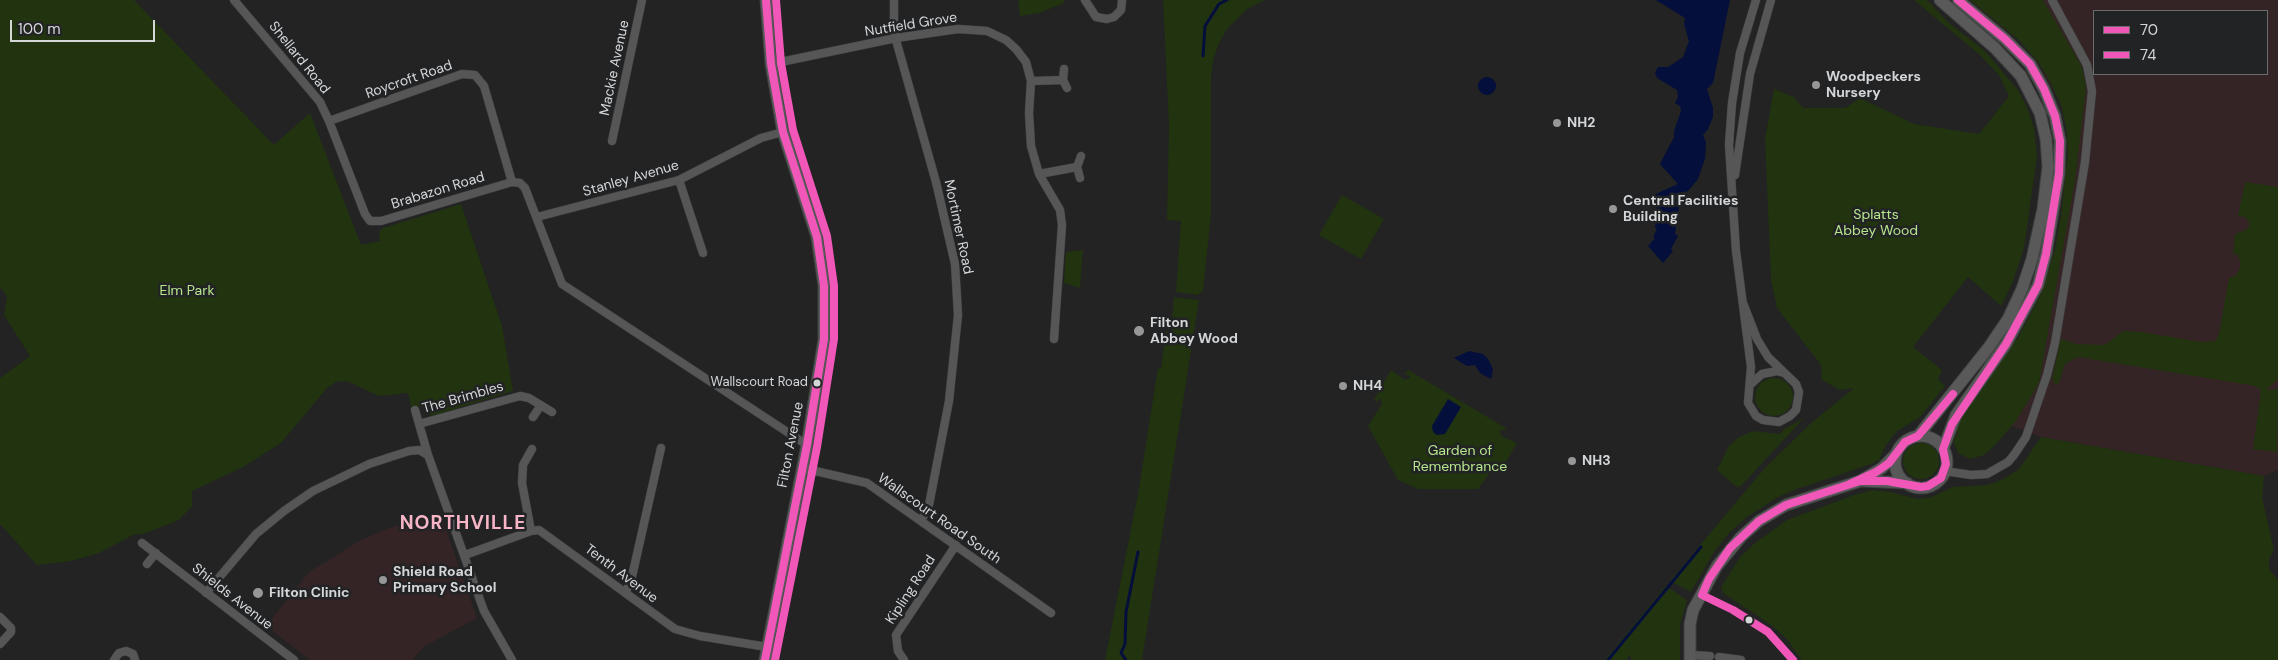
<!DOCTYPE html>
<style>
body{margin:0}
#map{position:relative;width:2278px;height:660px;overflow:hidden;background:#232324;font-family:"DM Sans",sans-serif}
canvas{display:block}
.legend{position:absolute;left:2093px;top:10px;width:175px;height:65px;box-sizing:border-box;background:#222325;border:1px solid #6a6b6c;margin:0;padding:6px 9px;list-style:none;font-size:15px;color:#d5d6d7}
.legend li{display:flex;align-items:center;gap:10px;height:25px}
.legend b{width:25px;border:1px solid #6a6b6c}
.scale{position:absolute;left:10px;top:20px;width:145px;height:22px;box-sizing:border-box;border:2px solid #d5d6d7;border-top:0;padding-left:6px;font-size:15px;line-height:18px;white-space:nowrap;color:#d5d6d7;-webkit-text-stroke:4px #222325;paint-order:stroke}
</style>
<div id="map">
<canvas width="2278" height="660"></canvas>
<ul class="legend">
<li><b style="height:6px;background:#f157b8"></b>70</li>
<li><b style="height:6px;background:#f157b8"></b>74</li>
</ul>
<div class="scale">100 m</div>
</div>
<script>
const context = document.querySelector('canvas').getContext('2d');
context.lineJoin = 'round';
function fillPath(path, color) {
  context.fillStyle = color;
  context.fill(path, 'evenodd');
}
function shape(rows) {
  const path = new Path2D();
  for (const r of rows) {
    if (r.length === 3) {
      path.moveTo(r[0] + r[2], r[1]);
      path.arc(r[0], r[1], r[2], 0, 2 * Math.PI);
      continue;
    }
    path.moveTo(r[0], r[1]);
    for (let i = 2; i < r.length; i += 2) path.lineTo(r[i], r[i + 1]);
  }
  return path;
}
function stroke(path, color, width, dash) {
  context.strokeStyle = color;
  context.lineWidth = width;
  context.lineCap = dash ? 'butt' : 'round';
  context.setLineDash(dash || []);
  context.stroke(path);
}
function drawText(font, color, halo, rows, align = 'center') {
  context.font = font + ' "DM Sans",sans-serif';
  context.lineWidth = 5;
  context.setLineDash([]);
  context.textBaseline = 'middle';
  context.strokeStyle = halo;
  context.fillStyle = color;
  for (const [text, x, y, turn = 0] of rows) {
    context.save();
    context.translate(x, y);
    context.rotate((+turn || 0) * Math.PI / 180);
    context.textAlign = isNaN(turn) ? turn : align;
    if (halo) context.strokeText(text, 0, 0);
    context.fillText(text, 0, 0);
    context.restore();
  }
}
const education = shape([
 [1970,0,2278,0,2278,470,2264,476,2041,437,1996,420,2049,291,2067,209,2074,128,2039,63,2019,40],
 [2094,11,2267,11,2267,74,2094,74],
 [440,513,477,618,425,646,412,660,310,660,266,626,309,572,329,560,357,542,389,528]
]);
const green = shape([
 [0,0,134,0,274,145,310,113,361,245,380,241,379,232,383,228,461,204,502,326,513,391,432,416,424,412,422,406,411,407,408,393,379,396,347,381,336,382,327,388,281,443,243,467,192,491,192,506,179,520,143,534,133,535,99,553,71,561,37,565,0,524,0,378,30,356,4,315,7,297,0,287],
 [1018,0,1064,0,1064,3,1039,13,1020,16],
 [1163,0,1265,0,1247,9,1227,29,1219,43,1213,60,1211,78,1211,214,1203,291,1197,295,1176,292,1181,221,1167,220,1169,125],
 [1914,0,1927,0,1949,23,1985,51,2018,90,2027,107,2034,128,2037,156,2024,248,2012,284,2001,306,1968,277,1913,347,1942,370,1938,379,1945,386,1920,417,1897,431,1886,445,1879,460,1871,464,1797,489,1778,497,1747,517,1729,533,1714,552,1691,592,1670,581,1764,469,1810,424,1854,388,1840,390,1822,380,1821,365,1777,308,1771,279,1765,139,1774,89,1794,97,1803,108,1845,108,1860,98,1914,124,1979,134,2009,96,1999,75,1980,55],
 [1970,0,2043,0,2082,67,2086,88,2075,180,2039,383,2016,421,1995,445,1984,455,1970,459,1958,453,1953,441,1958,433,1953,431,1968,405,2019,336,2042,292,2055,249,2061,216,2068,152,2066,128,2061,105,2050,81,2039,63,2019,40],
 [2245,182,2278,187,2278,379,2266,390,2278,389,2277,452,2253,449,2261,391,2256,386,2078,357,2068,362,2064,366,2059,383,2055,384,2052,379,2061,339,2076,344,2105,345,2123,331,2141,332,2201,342,2215,341,2219,334,2229,278,2235,276,2239,271,2241,264,2238,255,2233,253,2235,234,2246,230,2250,224,2245,217,2238,216],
 [1342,195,1384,219,1361,259,1319,235],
 [1083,250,1080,288,1064,283,1066,252],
 [1174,297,1199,300,1142,660,1105,660,1138,494,1158,368,1161,369,1166,331,1171,331],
 [1391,370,1405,380,1411,377,1405,374,1408,370,1506,428,1505,431,1500,429,1501,436,1517,443,1500,472,1495,469,1497,465,1491,466,1488,472,1490,473,1478,489,1418,489,1398,480,1368,426,1382,404,1380,398,1377,402,1374,400],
 [1774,397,19],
 [1804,418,1741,486,1737,487,1717,470,1729,446,1739,437,1753,431,1780,434,1784,429],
 [2041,437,2264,476,2262,498,2274,550,2269,559,2269,569,2278,580,2278,660,1802,660,1786,638,1770,624,1723,593,1721,587,1741,556,1755,543,1787,520,1854,495,1872,490,1890,492,1918,499,1932,497,1953,487,1988,485,2005,478,2019,469],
 [1921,461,18],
 [1666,586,1687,600,1680,624,1680,660,1631,660,1631,654,1626,660,1605,660]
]);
const water = shape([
 [1656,0,1730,0,1713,83,1707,89,1713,108,1713,117,1708,129,1703,135,1706,142,1705,159,1698,179,1688,191,1668,196,1664,200,1665,202,1677,198,1679,206,1675,234,1678,236,1671,249,1673,251,1663,263,1648,246,1655,238,1653,237,1657,229,1655,228,1657,208,1651,196,1678,184,1660,164,1674,137,1674,131,1681,111,1680,106,1675,103,1678,97,1677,90,1657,78,1655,73,1658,67,1668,67,1683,57,1689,41,1684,24,1685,18],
 [1487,86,9],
 [1469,351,1483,354,1488,359,1493,369,1491,379,1480,373,1475,365,1467,366,1454,358],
 [1448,399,1461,407,1445,434,1437,435,1433,432,1432,426]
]);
const stream = shape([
 [1203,56,1205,26,1219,4,1227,0],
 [1126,660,1121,653,1125,644,1126,612,1138,552],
 [1608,660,1701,547]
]);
const street = shape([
 [234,0,320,102,329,121,365,214,370,221,381,221,512,182,520,183,525,188,562,284,807,445],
 [894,0,894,33,936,182,955,264,958,315,949,401,929,505,921,521],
 [1085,0,1096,17,1107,19,1114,17,1121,10,1122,0],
 [771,64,896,38,958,29,987,31,1006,40,1016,49,1026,62,1031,81,1029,113,1031,146,1039,174,1060,210,1062,225,1054,339],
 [1064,69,1063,80,1067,88],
 [1031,81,1063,80],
 [329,121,462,74,475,75,484,86,512,182],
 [612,141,642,0],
 [1039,174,1077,167],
 [1735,175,1750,74,1771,0],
 [1080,178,1077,167,1081,156],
 [679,180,703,253],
 [537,217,679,180,761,138,783,132],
 [1743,303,1757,339,1768,357,1796,384,1799,392,1796,410,1790,416,1779,422,1763,420,1756,416,1748,403,1751,367,1736,251,1729,145,1732,103,1740,53,1756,0],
 [1751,384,1762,374,1777,371,1784,373],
 [415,410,428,455,484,611,512,660],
 [533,417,541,405],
 [419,424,520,396,529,398,552,412],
 [802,468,867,483,1051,613],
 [1945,471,1971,475,1987,474,2008,462,2014,455,2026,437,2047,375,2055,343,2085,162,2092,91,2087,65,2052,0],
 [531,531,522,483,523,465,532,449],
 [142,543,294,660],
 [465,555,531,531,539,530,675,629,700,636,767,647],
 [147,564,156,553],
 [206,593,256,534,284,511,313,491,369,464,409,451,419,450,428,455],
 [625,593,631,581,661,448],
 [0,617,11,628,11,632,0,644],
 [1691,655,1710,656],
 [1719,657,1741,660],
 [114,660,119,653,126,651,133,654,135,660],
 [904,660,898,651,896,635,956,545]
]);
const secondary = shape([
 [1918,436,1989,347,2008,319,2022,289,2032,259,2043,209,2048,167,2046,139,2040,113,2021,76,1995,48,1940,0],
 [1921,462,26],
 [1943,449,1956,415,2006,344,2038,285,2046,254,2059,174,2060,141,2055,116,2044,89,2030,64,2005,39,1958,0],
 [1863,481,1907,483],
 [765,660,807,445,824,339,824,286,817,237,783,132,771,64,766,0],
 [1690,660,1690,624,1693,610,1717,566,1741,537,1759,521,1786,505,1860,481,1882,468,1896,454]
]);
const bus1 = shape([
 [1850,484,1876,472,1889,463,1905,442,1918,436,1953,394],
 [1702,595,1709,579,1730,548,1759,521,1786,505,1860,481,1887,481,1921,487,1928,486,1941,478,1946,464,1943,449,1952,424,2006,344,2038,285,2046,254,2059,174,2060,141,2055,116,2044,89,2030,64,2005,39,1958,0],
 [1702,595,1733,610,1768,632,1793,660],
 [765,660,807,445,824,339,824,286,817,237,783,132,771,64,766,0]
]);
const bus2 = shape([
 [775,660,817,447,834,339,834,286,827,236,793,130,781,63,776,0]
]);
const markers = [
 [1816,85,5,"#979798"],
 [1557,123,5,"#979798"],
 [1613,209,5,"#979798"],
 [1139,331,6,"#979798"],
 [817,383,4.5,"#d5d6d7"],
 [1343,386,5,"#979798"],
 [1572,461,5,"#979798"],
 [383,580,5,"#979798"],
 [258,593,6,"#979798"],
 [1749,620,4.5,"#d5d6d7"]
];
const busNames = [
 ["Wallscourt Road",808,383]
];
const streetNames = [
 ["Nutfield Grove",911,25,-9],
 ["Shellard Road",299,58,51],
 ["Mackie Avenue",615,68,-78],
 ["Roycroft Road",409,80,-19],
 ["Stanley Avenue",631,179,-16],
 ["Brabazon Road",438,191,-17],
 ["Mortimer Road",958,227,78],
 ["The Brimbles",463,398,-16],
 ["Filton Avenue",791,445,-79],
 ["Wallscourt Road South",939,519,35],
 ["Tenth Avenue",621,574,37],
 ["Kipling Road",911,590,-57],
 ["Shields Avenue",232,597,38]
];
const poiNames = [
 ["Woodpeckers",1826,77],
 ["Nursery",1826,93],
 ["NH2",1567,123],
 ["Central Facilities",1623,201],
 ["Building",1623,217],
 ["Filton",1150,323],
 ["Abbey Wood",1150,339],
 ["NH4",1353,386],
 ["NH3",1582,461],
 ["Shield Road",393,572],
 ["Primary School",393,588],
 ["Filton Clinic",269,593]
];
const parkNames = [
 ["Splatts",1876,215],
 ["Abbey Wood",1876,231],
 ["Elm Park",187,291],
 ["Garden of",1460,451],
 ["Remembrance",1460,467]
];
const districtNames = [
 ["NORTHVILLE",463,524]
];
fillPath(education, '#352425');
fillPath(green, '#21330f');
fillPath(water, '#040f3b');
stroke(stream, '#040f3b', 3);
stroke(street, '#3f4041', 9);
stroke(secondary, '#3f4041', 13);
stroke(street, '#565656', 8);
stroke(secondary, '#59595a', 11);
stroke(bus1, '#f157b8', 8);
stroke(bus2, '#f157b8', 8);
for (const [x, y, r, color] of markers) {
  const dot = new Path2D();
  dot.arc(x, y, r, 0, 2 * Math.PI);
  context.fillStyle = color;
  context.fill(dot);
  stroke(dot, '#222325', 2);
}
drawText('13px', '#d5d6d7', '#222325', busNames, 'right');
drawText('14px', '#d5d6d7', '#222325', streetNames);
drawText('bold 14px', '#d5d6d7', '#222325', poiNames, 'left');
drawText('14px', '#b6e58d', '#222325', parkNames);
context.letterSpacing = '1px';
drawText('bold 19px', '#f7b5c6', '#222325', districtNames);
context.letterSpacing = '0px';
</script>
